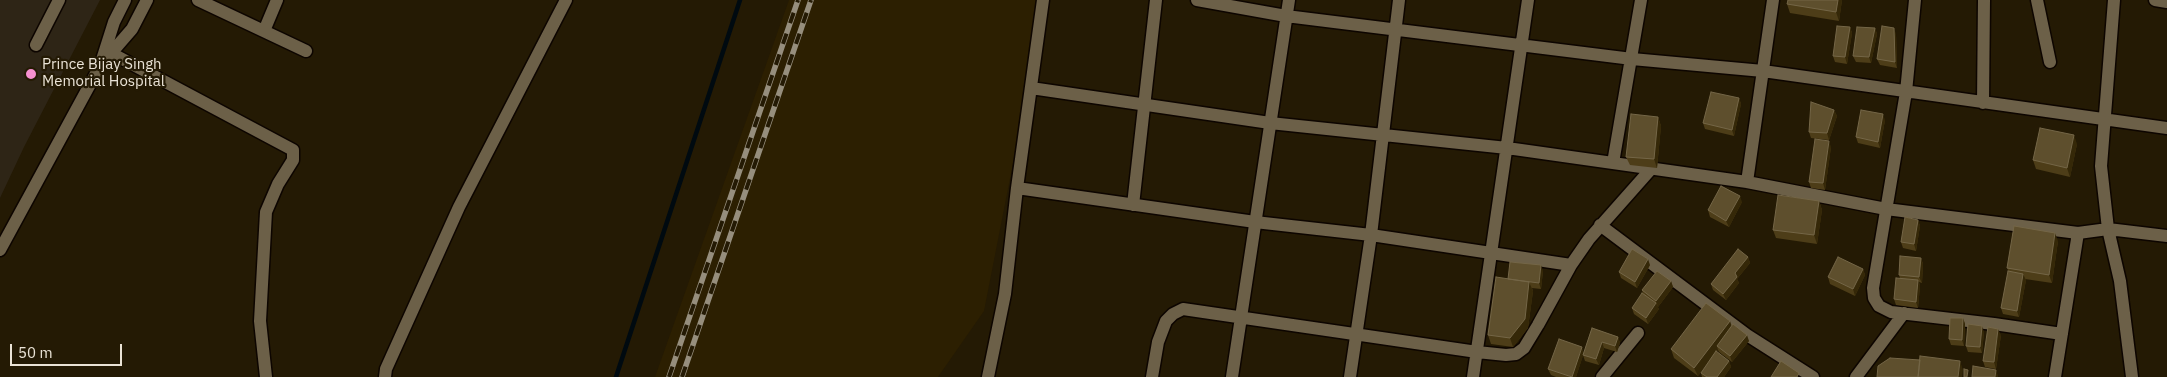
<!DOCTYPE html>
<style>
body{margin:0}
#map{position:relative;width:2167px;height:377px;overflow:hidden;background:#241a04;font-family:"IBM Plex Sans",sans-serif}
canvas{display:block}
.scale{position:absolute;left:10px;top:344px;width:112px;height:22px;box-sizing:border-box;border:2px solid #eae3d6;border-top:0;padding-left:6px;font-size:15px;line-height:18px;white-space:nowrap;color:#eae3d6;-webkit-text-stroke:4px #241a04;paint-order:stroke}
</style>
<div id="map">
<canvas width="2167" height="377"></canvas>
<div class="scale">50 m</div>
</div>
<script>
const context = document.querySelector('canvas').getContext('2d');
context.lineJoin = 'round';
function fillPath(path, color) {
  context.fillStyle = color;
  context.fill(path, 'evenodd');
}
function shape(rows) {
  const path = new Path2D();
  for (const r of rows) {
    path.moveTo(r[0], r[1]);
    for (let i = 2; i < r.length; i += 2) path.lineTo(r[i], r[i + 1]);
  }
  return path;
}
function stroke(path, color, width, dash) {
  context.strokeStyle = color;
  context.lineWidth = width;
  context.lineCap = dash ? 'butt' : 'round';
  context.setLineDash(dash || []);
  context.stroke(path);
}
function drawText(font, color, halo, rows, align = 'center') {
  context.font = font + ' "IBM Plex Sans",sans-serif';
  context.lineWidth = 4.5;
  context.setLineDash([]);
  context.textBaseline = 'middle';
  context.strokeStyle = halo;
  context.fillStyle = color;
  for (const [text, x, y, turn = 0] of rows) {
    context.save();
    context.translate(x, y);
    context.rotate((+turn || 0) * Math.PI / 180);
    context.textAlign = isNaN(turn) ? turn : align;
    if (halo) context.strokeText(text, 0, 0);
    context.fillText(text, 0, 0);
    context.restore();
  }
}
const built = shape([
 [789,0,1037,0,1014,158,984,311,938,377,655,377]
]);
const medical = shape([
 [0,0,100,0,24,147,0,198]
]);
const stream = shape([
 [616,377,740,0]
]);
const minor = shape([
 [198,0,306,51],
 [1197,0,1286,16,1632,59,1763,71,2167,128],
 [1915,0,1906,92,1873,288,1874,298,1879,306,1891,312,1994,324,2062,334],
 [2037,0,2050,62],
 [2114,0,2101,166,2108,229,2120,281,2132,377],
 [2155,0,2167,2],
 [264,31,277,0],
 [36,45,59,0],
 [111,53,293,150,293,160,278,184,266,212,260,321,266,377],
 [106,59,132,29,147,0],
 [1031,88,1270,123,1507,148,1747,182,1886,209,2078,233],
 [1983,103,1984,0],
 [1613,163,1641,0],
 [1747,182,1773,0],
 [1017,188,1255,222,1371,235,1571,265],
 [1133,205,1156,0],
 [1600,225,1747,335,1813,377],
 [0,250,100,66,114,22,125,0],
 [385,377,386,369,459,207,566,0],
 [988,377,1005,294,1017,188,1043,0],
 [1152,377,1158,342,1166,321,1173,314,1183,309,1477,352,1506,355,1516,354,1524,348,1538,325,1571,265,1589,239,1651,169],
 [1232,377,1289,0],
 [1350,377,1371,235,1399,0],
 [1473,377,1528,0],
 [1602,377,1638,333],
 [1856,377,1904,313],
 [2055,377,2078,233,2108,229,2167,236]
]);
const rail = shape([
 [669,377,798,0],
 [682,377,811,0]
]);
const wall = shape([
 [1842,0,1839,21,1790,13,1787,4],
 [1850,27,1852,33,1847,64,1835,62,1833,56],
 [1875,28,1877,34,1871,63,1856,62,1853,56],
 [1896,34,1897,68,1880,65,1877,59],
 [1739,98,1741,104,1734,136,1705,129,1703,123],
 [1834,110,1837,116,1829,140,1811,138,1809,132],
 [1658,117,1661,126,1657,168,1630,165,1626,157],
 [1885,120,1880,148,1858,143,1856,137],
 [2077,144,2070,177,2036,169,2033,160],
 [1831,147,1825,190,1811,188,1809,182],
 [1819,201,1822,210,1817,244,1776,238,1773,230],
 [1742,202,1729,227,1710,217,1708,210],
 [1918,220,1920,226,1916,251,1903,248,1901,242],
 [2058,241,2052,283,2025,279,2026,280,2019,317,2003,314,2001,308,2009,272,2007,268],
 [1748,257,1750,263,1737,279,1739,283,1726,300,1713,290,1711,284],
 [1921,258,1923,264,1922,283,1919,282,1920,286,1918,308,1896,305,1894,299,1900,278,1899,275],
 [1650,265,1637,288,1621,278,1619,272],
 [1863,269,1865,275,1855,296,1830,284,1828,277],
 [1543,271,1541,289,1532,288,1533,291,1528,328,1513,347,1491,344,1488,335,1508,279],
 [1671,281,1673,287,1658,307,1657,306,1659,309,1648,324,1634,314,1632,308,1643,294,1642,290],
 [1963,318,1965,324,1964,346,1951,345,1949,339],
 [1732,326,1749,341,1732,362,1719,352,1718,350,1716,352,1729,361,1731,367,1724,377,1702,377,1701,373,1706,366,1698,376,1674,358,1671,349],
 [1592,328,1618,337,1620,343,1617,352,1604,348,1599,365,1585,361,1583,355,1576,377,1556,377,1551,375,1548,369,1584,352],
 [1984,332,1982,353,1968,352,1966,346],
 [2001,335,1996,369,1985,367,1983,361]
]);
const shadedWall = shape([
 [1838,0,1842,0,1839,21,1836,12],
 [1850,27,1852,33,1847,64,1845,57],
 [1875,28,1877,34,1871,63,1869,57],
 [1894,28,1896,34,1897,68,1895,62],
 [1739,98,1741,104,1734,136,1732,130],
 [1834,110,1837,116,1829,140,1827,133],
 [1883,114,1885,120,1880,148,1878,142],
 [1658,117,1661,126,1657,168,1654,159],
 [2074,135,2077,144,2070,177,2067,168],
 [1829,141,1831,147,1825,190,1823,183],
 [1740,196,1742,202,1729,227,1726,221],
 [1819,201,1822,210,1817,244,1814,235],
 [1918,220,1920,226,1916,251,1914,244],
 [2055,233,2058,241,2052,283,2049,275],
 [1748,257,1750,263,1737,279,1739,283,1726,300,1723,294,1735,273],
 [1921,258,1923,264,1922,283,1919,277],
 [1648,259,1650,265,1637,288,1635,282],
 [1541,265,1543,271,1541,289,1539,283],
 [1863,269,1865,275,1855,296,1853,289],
 [2023,274,2026,280,2019,317,2017,311],
 [1918,280,1920,286,1918,308,1916,302],
 [1671,281,1673,287,1658,307,1656,301],
 [1529,282,1533,291,1528,328,1513,347,1510,338],
 [1656,303,1659,309,1648,324,1646,318],
 [1963,318,1965,324,1964,346,1962,340],
 [1730,321,1733,330,1717,346,1718,350,1698,376,1694,368],
 [1982,326,1984,332,1982,353,1980,347],
 [1998,329,2001,335,1996,369,1994,362],
 [1747,335,1749,341,1732,362,1730,356],
 [1618,337,1620,343,1617,352,1615,346],
 [1602,342,1604,348,1599,365,1596,359],
 [1582,347,1584,353,1576,377,1572,377],
 [1729,361,1731,367,1724,377,1717,377],
 [1960,361,1963,370,1962,377,1958,377],
 [1996,370,1998,376,1998,377,1995,377]
]);
const building = shape([
 [1788,0,1838,0,1836,12,1787,4,1788,0],
 [1837,26,1850,27,1845,57,1833,56,1837,26],
 [1882,26,1894,28,1895,62,1877,59,1882,26],
 [1857,27,1875,28,1869,57,1853,56,1857,27],
 [1711,92,1739,98,1732,130,1703,123,1711,92],
 [1811,102,1834,110,1827,133,1809,132,1811,102],
 [1861,110,1883,114,1878,142,1856,137,1861,110],
 [1631,114,1658,117,1654,159,1626,157,1631,114],
 [2040,128,2074,135,2067,168,2033,160,2040,128],
 [1815,139,1829,141,1823,183,1809,182,1815,139],
 [1721,186,1740,196,1726,221,1708,210,1721,186],
 [1778,195,1819,201,1814,235,1773,230,1778,195],
 [1905,217,1918,220,1914,244,1901,242,1905,217],
 [2014,226,2055,233,2049,275,2007,268,2014,226],
 [1632,249,1648,259,1635,282,1619,272,1632,249],
 [1738,249,1748,257,1735,273,1737,277,1723,294,1711,284,1738,249],
 [1900,256,1921,258,1919,277,1899,275,1900,256],
 [1838,257,1863,269,1853,289,1828,277,1838,257],
 [1510,262,1541,265,1539,283,1508,279,1510,262],
 [1657,271,1671,281,1656,301,1642,290,1657,271],
 [2008,271,2023,274,2017,311,2001,308,2008,271],
 [1496,277,1529,282,1525,319,1510,338,1488,335,1496,277],
 [1896,278,1918,280,1916,302,1894,299,1896,278],
 [1642,293,1656,303,1646,318,1632,308,1642,293],
 [1706,303,1730,321,1694,368,1671,349,1706,303],
 [1950,318,1963,318,1962,340,1949,339,1950,318],
 [1733,324,1747,335,1730,356,1717,346,1733,324],
 [1968,324,1982,326,1980,347,1966,346,1968,324],
 [1988,327,1998,329,1994,362,1983,361,1988,327],
 [1592,328,1618,337,1615,346,1602,342,1596,359,1583,355,1592,328],
 [1559,339,1582,347,1572,377,1548,369,1559,339],
 [1716,351,1729,361,1717,377,1707,377,1701,373,1716,351],
 [1920,356,1960,361,1958,377,1918,377,1920,356],
 [1890,358,1920,360,1918,377,1877,377,1878,366,1890,358],
 [1781,361,1799,373,1797,377,1771,377,1781,361],
 [1973,366,1996,370,1995,377,1972,377,1973,366],
 [1964,369,1968,370,1967,377,1964,377,1964,369]
]);
const markers = [
 [31,74,6,"#f690d0"]
];
const poiNames = [
 ["Prince Bijay Singh",42,65],
 ["Memorial Hospital",42,82]
];
fillPath(built, '#2c1f01');
fillPath(medical, '#2e2516');
stroke(stream, '#000a10', 4.5);
stroke(minor, '#0d0500', 15);
stroke(minor, '#6c6048', 12);
stroke(rail, '#968e7d', 5.5);
stroke(rail, '#241a04', 4, [11]);
fillPath(wall, '#4d3d18');
fillPath(shadedWall, '#352808');
fillPath(building, '#5e4f2d');
stroke(building, '#746647', 1);
for (const [x, y, r, color] of markers) {
  const dot = new Path2D();
  dot.arc(x, y, r, 0, 2 * Math.PI);
  context.fillStyle = color;
  context.fill(dot);
  stroke(dot, '#241a04', 2);
}
drawText('15px', '#eae3d6', '#241a04', poiNames, 'left');
</script>
